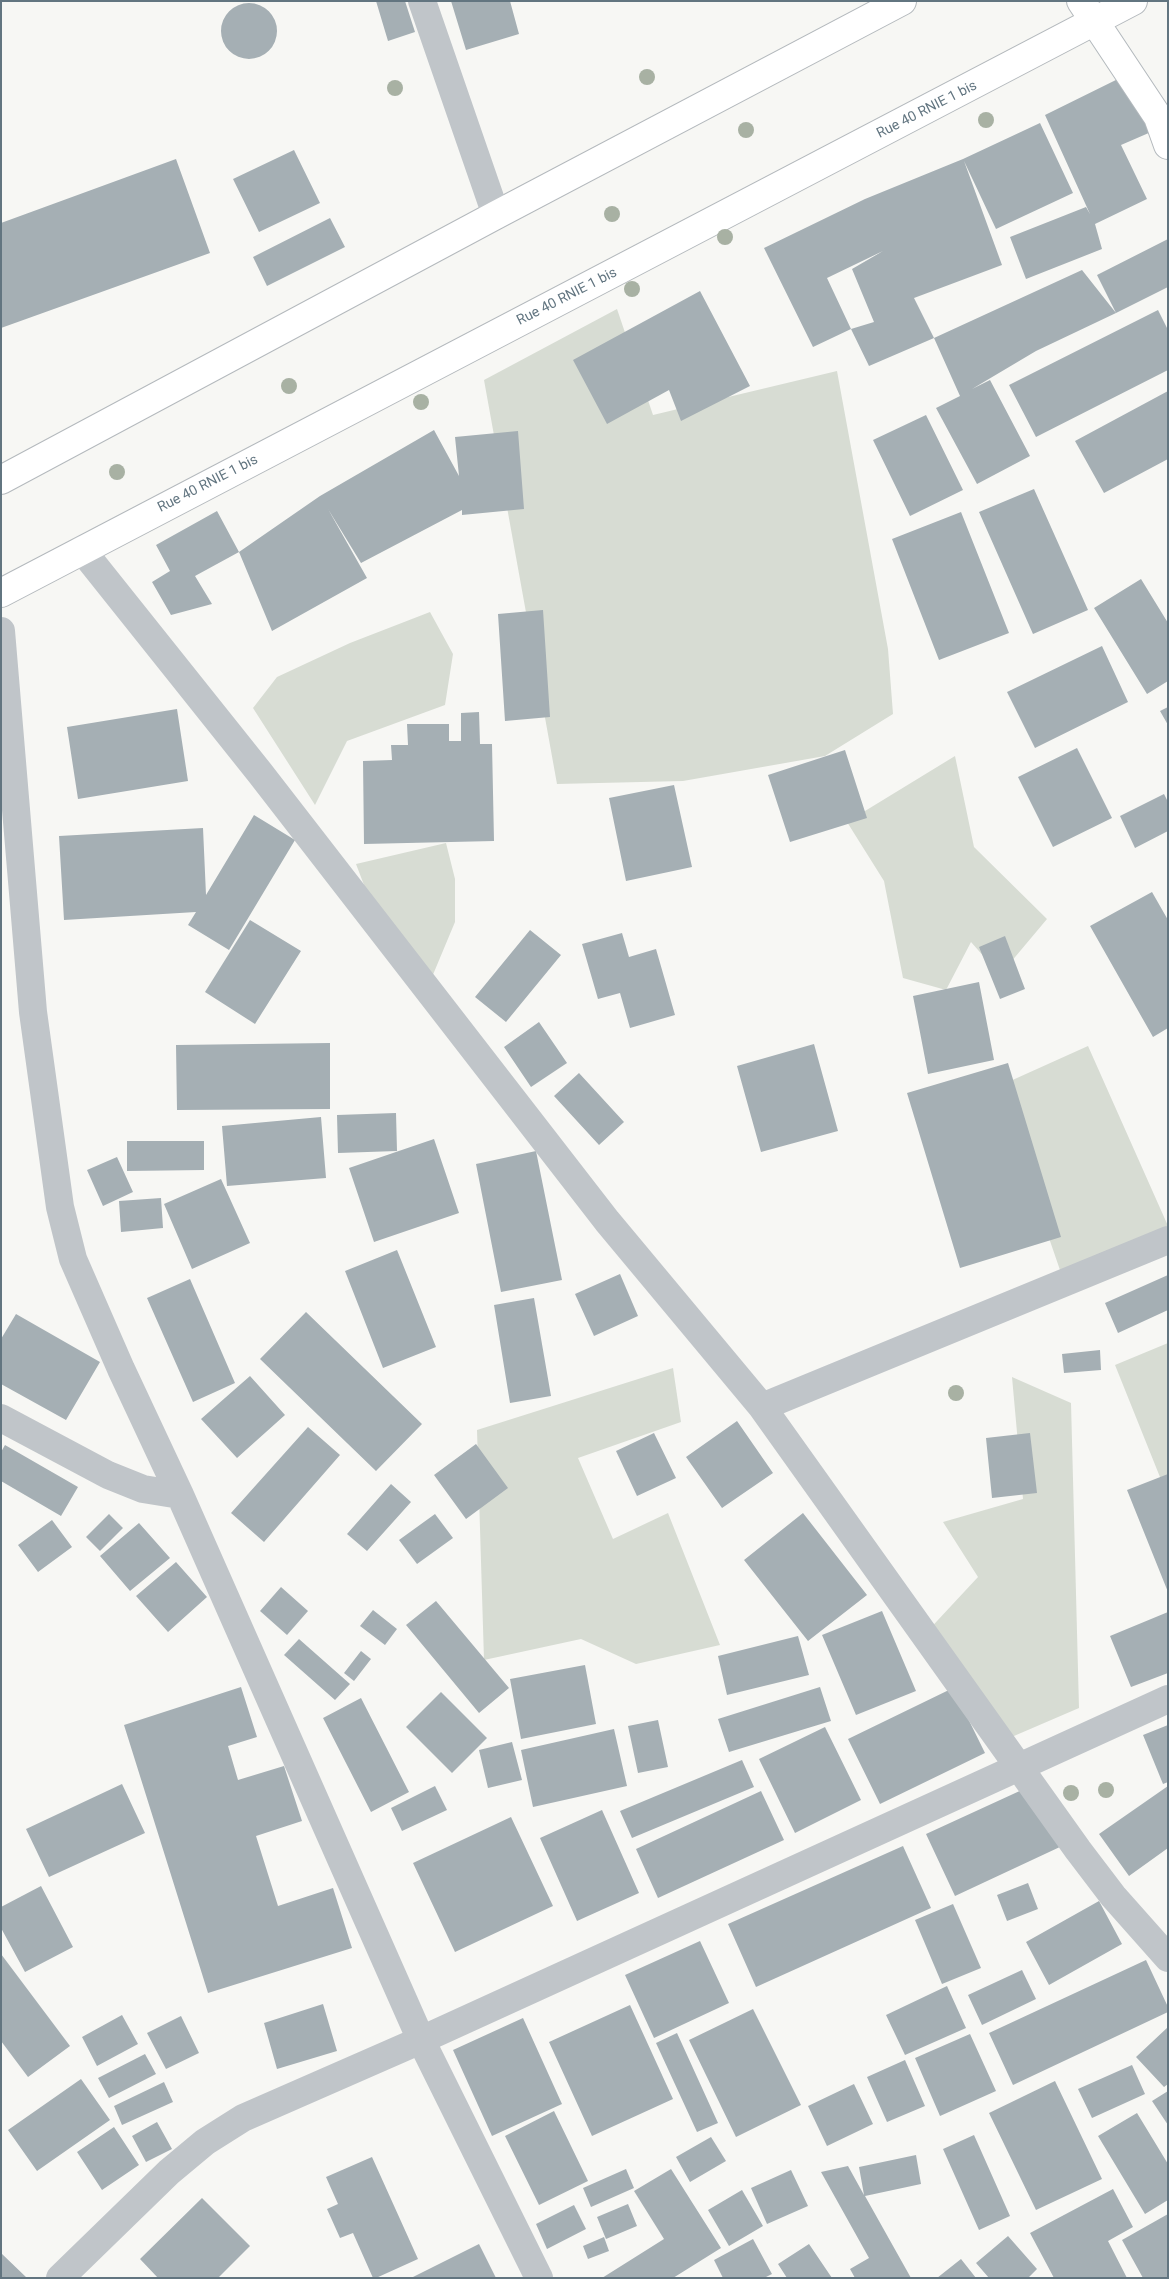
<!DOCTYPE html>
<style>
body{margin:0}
#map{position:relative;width:1169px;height:2279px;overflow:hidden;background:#f7f7f4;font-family:Roboto,sans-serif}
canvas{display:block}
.frame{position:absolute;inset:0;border:2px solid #627580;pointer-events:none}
</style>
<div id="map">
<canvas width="1169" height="2279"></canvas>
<div class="frame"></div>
</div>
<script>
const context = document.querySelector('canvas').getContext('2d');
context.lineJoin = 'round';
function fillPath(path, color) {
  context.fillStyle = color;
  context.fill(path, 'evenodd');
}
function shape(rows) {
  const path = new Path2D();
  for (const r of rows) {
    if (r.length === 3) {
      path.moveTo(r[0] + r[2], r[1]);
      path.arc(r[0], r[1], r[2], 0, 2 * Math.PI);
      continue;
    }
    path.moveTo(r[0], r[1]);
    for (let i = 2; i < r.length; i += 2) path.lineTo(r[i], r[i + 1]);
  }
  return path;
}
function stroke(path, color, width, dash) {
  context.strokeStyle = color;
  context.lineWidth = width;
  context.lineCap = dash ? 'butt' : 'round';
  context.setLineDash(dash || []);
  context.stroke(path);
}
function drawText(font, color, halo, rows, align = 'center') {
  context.font = font + ' Roboto,sans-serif';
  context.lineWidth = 5;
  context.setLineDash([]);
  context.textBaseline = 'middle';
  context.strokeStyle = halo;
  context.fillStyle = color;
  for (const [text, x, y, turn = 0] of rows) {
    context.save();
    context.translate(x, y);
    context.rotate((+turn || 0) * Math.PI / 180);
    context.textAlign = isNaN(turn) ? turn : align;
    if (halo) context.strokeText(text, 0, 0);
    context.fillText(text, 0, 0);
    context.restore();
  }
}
const green = shape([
 [617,309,653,415,837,371,888,649,893,714,825,756,683,781,557,784,484,380],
 [430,612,453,654,445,705,347,741,315,805,253,708,277,677,350,643],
 [955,756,974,847,1047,919,1000,975,971,942,946,990,903,978,884,881,847,822],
 [446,843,455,879,455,922,432,977,372,906,356,864],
 [1088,1046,1168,1226,1060,1270,997,1087],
 [1168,1343,1168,1497,1115,1365],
 [673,1368,681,1422,578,1458,613,1539,668,1513,720,1645,636,1664,581,1639,484,1660,477,1430],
 [1012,1377,1071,1403,1079,1708,1000,1742,924,1635,978,1577,943,1522,1023,1499]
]);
const building = shape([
 [376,1,405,1,415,32,388,41],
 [451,1,510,1,519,34,466,50],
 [249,31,28],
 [1124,76,1151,132,1121,145,1147,199,1095,224,1102,249,1026,279,1010,237,1086,207,1090,214,1045,115],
 [1040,123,1073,193,996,229,964,161,1002,265,914,298,934,338,1082,270,1116,313,1036,351,972,389,990,380,1030,456,977,484,936,408,960,396,934,338,869,366,851,329,813,347,764,248,865,199,963,159],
 [883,251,852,269,874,322,851,329,827,278],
 [294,150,320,203,259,232,233,179],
 [176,159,210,253,1,328,1,223],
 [330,218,345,247,267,286,253,257],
 [1168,239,1168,287,1116,313,1097,275],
 [700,291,750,386,681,421,669,390,607,424,573,360],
 [1158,310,1168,330,1168,370,1036,437,1009,385],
 [1168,391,1168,459,1104,493,1075,441],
 [926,415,963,490,910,516,873,440],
 [434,430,459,476,455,437,518,431,524,509,462,515,462,510,361,563,328,509,367,578,272,631,239,552,320,496],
 [1034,489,1088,610,1033,634,979,512],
 [217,511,239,552,195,576,212,604,171,615,152,582,170,571,156,545],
 [961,512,1009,633,939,660,892,539],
 [1141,579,1168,623,1168,681,1147,694,1094,608],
 [543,610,550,717,505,721,498,614],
 [1102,646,1128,702,1035,748,1007,692],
 [1168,707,1168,725,1160,711],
 [177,709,188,781,78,799,67,727],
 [479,712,480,744,492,744,494,841,364,844,363,761,392,760,391,745,408,745,407,724,449,724,449,741,461,741,461,713],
 [1077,748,1112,818,1053,847,1018,777],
 [845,750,867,818,790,842,768,775],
 [674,785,692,867,626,881,609,798],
 [1164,794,1168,802,1168,831,1135,848,1120,816],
 [254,815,295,840,229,950,188,925,196,912,64,920,59,836,203,828,206,895],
 [1152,892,1168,920,1168,1028,1153,1037,1090,926],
 [250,920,301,951,255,1024,205,992],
 [530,930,561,955,506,1022,475,997],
 [622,933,629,957,656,949,675,1015,630,1028,620,993,598,999,582,944],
 [1005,936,1025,989,1000,999,979,947],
 [979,982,994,1060,928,1074,913,996],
 [539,1022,567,1063,531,1087,504,1047],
 [330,1043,330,1109,177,1110,176,1045],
 [814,1044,838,1131,761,1152,737,1066],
 [1008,1063,1061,1237,960,1268,907,1093],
 [579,1073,624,1122,599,1145,554,1096],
 [396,1113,397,1151,338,1153,337,1115],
 [321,1117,326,1178,227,1186,222,1126],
 [434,1139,459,1213,374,1242,349,1168],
 [127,1141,204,1141,204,1170,127,1171],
 [536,1151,562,1280,501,1292,476,1164],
 [117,1157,133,1192,103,1206,87,1170],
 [221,1179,250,1243,192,1269,164,1204],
 [161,1198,163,1228,121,1232,119,1201],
 [397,1250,436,1347,383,1368,345,1271],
 [620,1274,638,1316,594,1336,575,1294],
 [1168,1275,1168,1310,1118,1333,1105,1303],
 [190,1279,235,1383,193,1402,147,1298],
 [534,1298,551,1396,510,1403,494,1305],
 [306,1312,422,1424,376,1471,260,1359],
 [16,1314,100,1362,66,1420,1,1384,1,1339],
 [1100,1350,1101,1370,1064,1373,1062,1354],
 [250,1376,285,1415,237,1458,201,1419],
 [737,1421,773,1473,722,1508,686,1457],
 [308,1427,340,1455,264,1542,231,1513],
 [654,1433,676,1478,637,1496,616,1451],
 [1030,1433,1037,1493,992,1498,986,1438],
 [476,1444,508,1488,466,1519,434,1475],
 [5,1445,78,1487,61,1516,1,1481,1,1452],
 [1168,1474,1168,1592,1127,1490],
 [391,1484,411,1502,367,1551,347,1534],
 [803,1513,867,1595,808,1641,744,1560],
 [109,1514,123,1528,100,1551,86,1537],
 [435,1514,453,1538,417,1564,399,1540],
 [52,1520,72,1547,38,1572,18,1545],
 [139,1523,170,1558,130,1591,100,1556],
 [176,1562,207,1597,168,1632,136,1596],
 [281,1587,308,1611,287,1635,260,1611],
 [436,1601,509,1688,479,1713,406,1625],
 [373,1610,397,1629,385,1645,360,1626],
 [882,1611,916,1691,856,1715,822,1635],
 [1168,1612,1168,1673,1131,1687,1110,1636],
 [798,1636,809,1675,727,1695,718,1656],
 [299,1639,350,1684,335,1700,284,1655],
 [361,1651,371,1659,354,1681,344,1673],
 [585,1665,596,1724,521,1739,510,1679],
 [241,1687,257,1737,228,1746,238,1780,284,1766,302,1821,256,1836,278,1906,333,1888,352,1948,208,1993,124,1725],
 [820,1687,831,1721,729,1752,718,1719],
 [953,1688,985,1753,880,1804,848,1739],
 [441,1692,487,1738,452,1773,406,1727],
 [361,1698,409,1792,371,1812,323,1718],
 [658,1720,668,1767,638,1773,628,1726],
 [1168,1725,1168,1782,1163,1784,1143,1735],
 [825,1727,861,1800,795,1833,759,1759],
 [614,1729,627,1786,533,1807,521,1750],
 [512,1742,522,1780,488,1788,479,1750],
 [742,1760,754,1787,632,1838,620,1811],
 [122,1784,145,1833,49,1877,26,1829],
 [435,1786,447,1810,402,1831,391,1808],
 [1168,1786,1168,1848,1129,1876,1099,1834],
 [1024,1789,1062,1846,955,1896,926,1834],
 [761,1791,784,1840,658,1898,636,1849],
 [602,1810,639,1893,577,1921,540,1838],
 [511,1817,553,1906,455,1952,413,1863],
 [903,1846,931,1908,756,1987,728,1924],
 [1028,1883,1038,1909,1007,1921,997,1895],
 [41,1886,73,1947,25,1972,1,1928,1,1907],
 [1099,1901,1122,1944,1049,1985,1026,1942],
 [953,1904,981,1968,942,1984,915,1920],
 [700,1941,729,2003,654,2038,625,1975],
 [1,1954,70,2046,28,2077,1,2041],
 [1146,1960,1168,2007,1168,2012,1013,2085,989,2033],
 [1022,1970,1036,1999,982,2025,968,1995],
 [947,1986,966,2028,905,2055,886,2015],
 [323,2004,337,2051,277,2069,264,2023],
 [630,2005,673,2099,592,2136,549,2042],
 [753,2009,801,2105,736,2137,689,2040],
 [122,2015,138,2044,97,2066,82,2037],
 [181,2016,199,2053,166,2069,147,2033],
 [523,2018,562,2104,492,2136,453,2050],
 [1168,2027,1168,2084,1164,2087,1136,2057],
 [677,2033,718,2123,697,2132,656,2043],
 [970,2034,996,2091,940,2116,915,2058],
 [145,2054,156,2074,109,2098,98,2078],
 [905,2060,925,2106,887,2122,867,2077],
 [1132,2065,1145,2094,1092,2118,1078,2089],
 [81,2079,110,2120,37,2171,8,2130],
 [1055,2081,1102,2179,1036,2210,989,2113],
 [164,2082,173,2102,122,2125,114,2106],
 [854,2084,873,2124,827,2146,808,2106],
 [1168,2091,1168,2125,1152,2101],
 [554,2111,588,2181,539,2205,505,2136],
 [1137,2113,1168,2164,1168,2200,1145,2214,1098,2136],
 [157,2122,172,2149,146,2162,132,2136],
 [114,2127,139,2165,102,2190,77,2152],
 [974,2135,1010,2216,979,2230,943,2149],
 [711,2137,726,2161,690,2182,676,2157],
 [916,2155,921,2184,865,2196,911,2278,855,2278,850,2269,869,2258,821,2172,848,2166,864,2195,859,2167],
 [372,2157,418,2259,376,2278,373,2278,353,2233,340,2238,327,2209,338,2204,326,2177],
 [626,2169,634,2188,591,2207,583,2188],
 [671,2169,721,2248,673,2278,602,2278,664,2239,634,2191],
 [791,2170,808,2206,767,2224,751,2188],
 [1113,2189,1133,2227,1108,2241,1127,2278,1054,2278,1030,2233],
 [742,2190,763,2226,729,2246,708,2210],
 [202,2198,250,2246,218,2278,158,2278,140,2259],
 [628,2204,637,2226,606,2239,597,2217],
 [574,2205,586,2229,547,2249,536,2224],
 [1168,2214,1168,2278,1143,2278,1122,2240],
 [1008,2236,1037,2269,1028,2278,989,2278,976,2263],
 [604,2237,609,2251,588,2259,583,2246],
 [753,2239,772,2274,764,2278,723,2278,714,2260],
 [479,2244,496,2278,411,2278],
 [809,2244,832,2278,787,2278,778,2264],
 [1,2253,27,2278,1,2278],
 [961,2259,976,2278,937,2278]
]);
const street = shape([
 [422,1,496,215],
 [82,550,260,773,607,1221,762,1407,1078,1850,1113,1896,1168,1958],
 [1,631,33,1012,60,1207,73,1259,121,1369,180,1495,421,2040,539,2278],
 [762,1407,1168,1240],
 [1,1418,108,1475,143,1489,180,1495],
 [60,2278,169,2172,205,2142,243,2118,421,2040,1168,1699]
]);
const secondary = shape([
 [1081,1,1158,117,1168,145]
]);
const primary = shape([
 [1,480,496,215,902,1],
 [1,593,1133,1]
]);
const trees = [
 [647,77],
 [395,88],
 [986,120],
 [746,130],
 [612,214],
 [725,237],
 [632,289],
 [289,386],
 [421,402],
 [117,472],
 [956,1393],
 [1106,1790],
 [1071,1793]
];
const streetNames = [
 ["Rue 40 RNIE 1 bis",927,110,-27],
 ["Rue 40 RNIE 1 bis",567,297,-27],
 ["Rue 40 RNIE 1 bis",208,484,-27]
];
fillPath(green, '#d7dcd3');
fillPath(building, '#a5afb4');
stroke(secondary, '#b3b9bd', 30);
stroke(primary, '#b4b9bd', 30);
stroke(street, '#c0c5c9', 28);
stroke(secondary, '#fff', 28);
stroke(primary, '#fff', 28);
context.fillStyle = '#a8b1a3';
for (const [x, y] of trees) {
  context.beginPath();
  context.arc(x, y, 8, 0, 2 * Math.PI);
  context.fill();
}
drawText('14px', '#627580', '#fff', streetNames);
</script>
